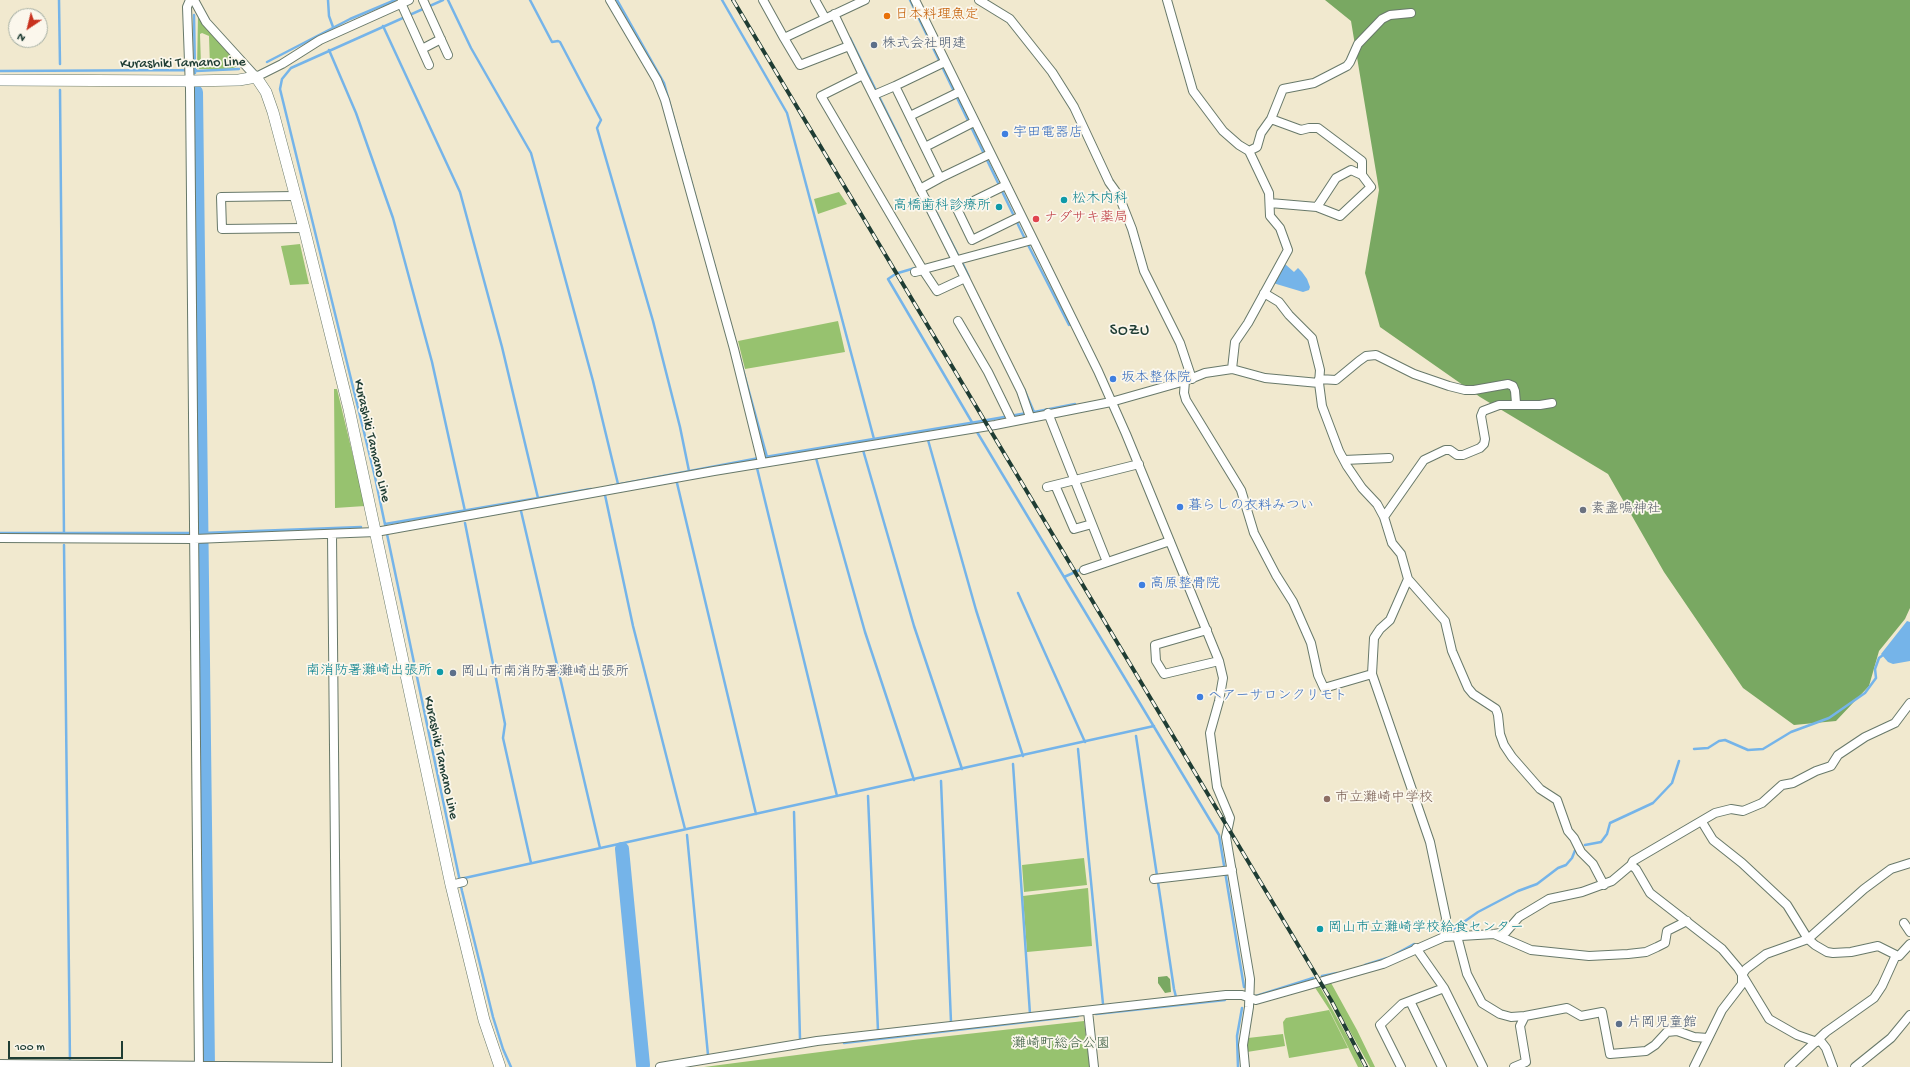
<!DOCTYPE html>
<meta charset="utf-8">
<style>
body{margin:0}
#map{position:relative;width:1910px;height:1067px;overflow:hidden;background:#f1e9cf;font-family:"Gochi Hand",sans-serif}
canvas{display:block}
.north{position:absolute;left:8px;top:8px;width:40px;height:40px;box-sizing:border-box;background:#fbf7ec;border:1px solid #a3ada2;border-radius:50%;rotate:215deg;font-size:11px;font-weight:700;line-height:16px;text-align:center;color:#1f3d34}
.north::after{content:'';display:block;margin:auto;width:14px;height:18px;background:#c8321e;clip-path:polygon(50% 0,100% 100%,50% 72%,0 100%)}
.scale{position:absolute;left:8px;top:1041px;width:115px;height:18px;box-sizing:border-box;border:2px solid #1f3d34;border-top:0;padding-left:5px;font-size:12px;line-height:14px;white-space:nowrap;color:#1f3d34;-webkit-text-stroke:3px #fbf7ec;paint-order:stroke}
</style>
<div id="map">
<canvas width="1910" height="1067"></canvas>
<div class="north">N</div>
<div class="scale">100 m</div>
</div>
<script>
const context = document.querySelector('canvas').getContext('2d');
context.lineJoin = 'round';
function fillPath(path, color) {
  context.fillStyle = color;
  context.fill(path, 'evenodd');
}
function shape(rows) {
  const path = new Path2D();
  for (const r of rows) {
    path.moveTo(r[0], r[1]);
    for (let i = 2; i < r.length; i += 2) path.lineTo(r[i], r[i + 1]);
  }
  return path;
}
function stroke(path, color, width, dash) {
  context.strokeStyle = color;
  context.lineWidth = width;
  context.lineCap = dash ? 'butt' : 'round';
  context.setLineDash(dash || []);
  context.stroke(path);
}
function drawText(font, color, halo, rows, align = 'center') {
  context.font = font + ' "Gochi Hand","Klee One",sans-serif';
  context.lineWidth = 3.5;
  context.setLineDash([]);
  context.textBaseline = 'middle';
  context.strokeStyle = halo;
  context.fillStyle = color;
  for (const [text, x, y, turn = 0] of rows) {
    context.save();
    context.translate(x, y);
    context.rotate((+turn || 0) * Math.PI / 180);
    context.textAlign = isNaN(turn) ? turn : align;
    if (halo) context.strokeText(text, 0, 0);
    context.fillText(text, 0, 0);
    context.restore();
  }
}
const green = shape([
 [198,16,207,28,241,65,230,69,197,69],
 [202,33,209,36,210,66,201,65,200,34],
 [839,192,847,204,818,214,814,199],
 [300,244,309,284,290,285,281,246],
 [838,321,845,352,745,369,738,341],
 [334,389,337,389,365,506,335,508],
 [1084,858,1087,885,1024,892,1022,865],
 [1088,888,1092,946,1027,952,1023,896],
 [1330,981,1357,1030,1375,1067,1370,1067,1323,983],
 [1319,985,1357,1054,1363,1067,1358,1067,1329,1009,1314,986],
 [1329,1010,1348,1048,1289,1058,1284,1033,1283,1022,1286,1018],
 [1084,1021,1090,1067,704,1067,913,1040],
 [1283,1034,1285,1046,1247,1052,1248,1038]
]);
const forest = shape([
 [1325,0,1910,0,1910,608,1905,619,1879,651,1869,686,1836,721,1794,725,1743,688,1664,572,1608,474,1480,397,1380,327,1365,273,1379,190,1351,21],
 [1167,976,1170,979,1171,992,1165,993,1158,983,1158,977]
]);
const water = shape([
 [1285,264,1294,272,1298,268,1302,272,1307,279,1310,287,1309,290,1303,292,1273,283],
 [1907,621,1910,622,1910,661,1893,664,1888,662,1881,654]
]);
const stream = shape([
 [59,0,60,64],
 [328,0,329,16,333,27],
 [443,0,291,68,282,79,280,89,375,477,462,891,493,1017,503,1049,511,1067],
 [448,0,471,48,531,153,593,381,618,484],
 [530,0,552,42,558,41,560,42,601,120,597,128,653,321,680,427,689,471],
 [617,0,664,83,767,457],
 [722,0,787,113,874,439],
 [910,0,1025,239,1069,325],
 [194,15,195,73],
 [383,26,460,192,502,347,538,498],
 [850,38,901,141],
 [329,50,356,113,393,218,432,362,465,511],
 [267,62,350,19,395,0],
 [0,71,196,70],
 [196,71,239,69],
 [60,90,64,536],
 [933,206,959,257],
 [962,262,969,277],
 [898,273,915,268],
 [894,275,888,279,973,424],
 [1024,389,1034,412],
 [1034,412,1075,404],
 [987,420,1027,413],
 [977,432,1219,835,1244,987],
 [928,440,976,610,1023,756],
 [863,450,914,626,962,769],
 [816,458,865,632,914,780],
 [757,468,837,796],
 [677,483,756,814],
 [610,486,759,458,982,421],
 [605,495,633,626,685,829],
 [521,511,600,848],
 [465,523,505,724,503,738,531,863],
 [385,524,591,489],
 [0,533,202,533,361,527],
 [64,545,70,1063],
 [1064,577,1082,569],
 [1018,593,1085,742],
 [1136,736,1174,989,1176,997],
 [1078,749,1103,1004],
 [1694,749,1708,748,1719,741,1725,740,1748,750,1763,749,1791,732,1829,718,1865,693,1876,678,1875,669,1879,658,1883,655],
 [1013,764,1030,1014],
 [941,781,951,1022],
 [868,796,878,1031],
 [794,812,800,1039],
 [687,835,708,1055],
 [1585,845,1601,842,1607,834,1610,823,1653,803,1672,783,1679,761],
 [460,879,1154,726],
 [1448,933,1478,912,1518,891,1537,884,1558,868,1566,865,1572,858,1576,848],
 [1392,956,1414,944],
 [1365,965,1387,958],
 [1322,976,1337,973],
 [1256,996,1313,978],
 [1096,1014,1225,1000],
 [844,1043,1078,1016],
 [1238,1067,1237,1036,1242,1008]
]);
const river = shape([
 [196,92,208,1067],
 [622,849,643,1065]
]);
const minor = shape([
 [190,0,187,7,190,89,199,1067],
 [194,0,206,22,256,77,282,64,320,40,409,0],
 [423,0,448,55],
 [610,0,657,80,665,100,734,349,762,462],
 [763,0,784,38,865,0],
 [815,0,825,18],
 [915,0,1098,371,1126,434,1219,661,1223,678,1219,701,1210,733,1217,787,1230,818,1226,837,1250,979,1249,1007,1243,1045,1245,1067],
 [979,0,1010,19,1052,72,1074,107,1109,182,1119,196,1132,229,1144,271,1180,343,1192,379],
 [401,3,429,65],
 [834,14,863,75],
 [784,38,800,65,849,46],
 [422,49,441,39],
 [945,62,895,86,940,178,990,154],
 [874,95,895,86],
 [910,116,959,92],
 [925,147,974,122],
 [1249,151,1257,147,1261,133,1271,119,1283,89,1314,83,1347,66,1350,62,1358,44,1382,19,1390,15,1411,13],
 [1006,185,957,209,972,240,1021,216],
 [920,189,940,178],
 [296,196,221,197,222,229,304,228],
 [1270,203,1317,207,1340,216,1371,187,1362,175,1362,161,1318,128,1309,128,1301,130,1271,119],
 [1317,207,1336,178,1351,170,1362,175],
 [924,269,1032,240],
 [915,272,923,270],
 [965,278,937,291,923,270,821,96,863,75,965,278,1021,391,1030,417],
 [1264,293,1279,302,1289,315,1312,338,1320,370,1319,383,1322,406,1339,451,1347,466,1362,488,1377,504,1384,517,1392,543,1401,554,1408,579,1445,621,1452,651,1468,688,1473,694,1496,709,1498,715,1500,734,1504,745,1512,757,1540,789,1557,800,1568,831,1574,838,1581,852,1593,864,1604,885],
 [958,321,988,372,1012,421],
 [1232,369,1265,378,1319,383],
 [1319,379,1336,380,1359,361,1366,356,1376,355,1414,374,1449,386,1465,390,1474,390,1508,384,1513,386,1515,391,1516,403],
 [1185,381,1184,393,1186,400,1241,490,1254,533,1276,575,1293,602,1311,643,1318,675,1324,688,1372,674],
 [1048,413,1107,562],
 [1344,460,1389,458],
 [1055,485,1074,529,1092,524],
 [1047,487,1139,464],
 [1384,517,1424,460,1445,450,1450,450,1457,455,1463,455,1480,448,1484,444,1485,439,1481,416,1483,411,1499,405,1540,405,1552,403],
 [332,534,337,1067],
 [0,538,194,539,376,532,714,471,995,425,1111,402,1185,381,1205,373,1232,369,1235,342,1248,323,1288,250,1280,228,1270,216,1269,193,1249,151,1239,145,1223,131,1193,91,1167,0],
 [1084,570,1170,541],
 [1408,579,1390,620,1380,629,1374,638,1372,674,1430,842,1446,918,1444,937],
 [1207,630,1155,645,1156,661,1164,674,1219,661],
 [1702,822,1713,840,1742,863,1787,905,1808,939,1815,945,1827,952,1833,953,1851,952,1878,946,1896,955],
 [1631,865,1636,869,1650,893,1722,949,1738,968,1769,1019,1797,1035,1817,1042],
 [1154,879,1232,870],
 [451,885,463,882],
 [1904,923,1910,932],
 [1494,934,1531,950,1589,956,1628,954,1646,952,1657,947,1665,943,1667,931,1687,921],
 [1457,936,1467,974,1482,1003,1500,1014,1511,1017,1525,1016],
 [1416,948,1444,988,1483,1067],
 [1410,1001,1442,1067],
 [1088,1011,1094,1067],
 [1819,1039,1826,1048,1833,1067],
 [0,1064,335,1067],
 [660,1067,817,1041,951,1026,1226,995,1242,995,1256,1000,1383,964,1444,937,1494,934,1506,932,1519,917,1549,899,1582,892,1612,881,1631,865,1633,861,1715,813,1731,809,1743,811,1762,803,1782,785,1793,783,1816,771,1831,766,1838,755,1865,737,1895,723,1910,703],
 [1401,1067,1380,1025,1402,1004,1444,988],
 [1514,1067,1526,1062,1520,1026,1525,1016,1567,1008,1581,1016,1602,1012,1610,1054,1646,1051,1655,1045,1667,1032,1677,1031,1694,1037,1708,1038],
 [1694,1067,1722,1010,1742,984,1742,975,1746,969,1766,954,1808,939,1864,889,1891,869,1910,863],
 [1789,1067,1826,1032,1874,998,1882,986,1896,955,1899,956,1910,944],
 [1855,1067,1891,1038,1910,1015]
]);
const major = shape([
 [0,80,190,81,239,80,256,77,266,92,273,112,304,228,349,409,451,885,484,1020,500,1067]
]);
const rail = shape([
 [733,0,1331,1000,1366,1067]
]);
const markers = [
 [887,16,4,"#e8710a"],
 [874,45,4,"#5c6f8a"],
 [1005,134,4,"#3f7fe0"],
 [1064,200,4,"#0f9aa8"],
 [999,207,4,"#0f9aa8"],
 [1036,219,4,"#e0444e"],
 [1113,379,4,"#3f7fe0"],
 [1180,507,4,"#3f7fe0"],
 [1583,510,4,"#6b7280"],
 [1142,585,4,"#3f7fe0"],
 [440,672,4,"#0f9aa8"],
 [453,673,4,"#5c6f8a"],
 [1200,697,4,"#3f7fe0"],
 [1327,799,4,"#8d6e63"],
 [1320,929,4,"#0f9aa8"],
 [1619,1024,4,"#5c6f8a"]
];
const foodNames = [
 ["日本料理魚定",895,16]
];
const serviceNames = [
 ["株式会社明建",882,45],
 ["岡山市南消防署灘崎出張所",461,673],
 ["片岡児童館",1627,1024]
];
const streetNames = [
 ["Kurashiki Tamano Line",183,64,-1],
 ["Kurashiki Tamano Line",371,441,77],
 ["Kurashiki Tamano Line",440,758,78]
];
const shopNames = [
 ["宇田電器店",1013,134],
 ["坂本整体院",1121,379],
 ["暮らしの衣料みつい",1188,507],
 ["高原整骨院",1150,585],
 ["ヘアーサロンクリモト",1208,697]
];
const cultureNames = [
 ["松木内科",1072,200],
 ["高橋歯科診療所",991,207,"right"],
 ["南消防署灘崎出張所",432,672,"right"],
 ["岡山市立灘崎学校給食センター",1328,929]
];
const healthNames = [
 ["ナダサキ薬局",1044,219]
];
const worshipNames = [
 ["素盞嗚神社",1591,510]
];
const educationNames = [
 ["市立灘崎中学校",1335,799]
];
const parkNames = [
 ["灘崎町総合公園",1061,1045]
];
const quarterNames = [
 ["SOZU",1130,332]
];
fillPath(green, '#97c26f');
fillPath(forest, '#79a862');
fillPath(water, '#75b4e9');
stroke(stream, '#75b4e9', 2.5);
stroke(river, '#75b4e9', 14);
stroke(minor, '#68796a', 10);
stroke(major, '#68796a', 12);
stroke(minor, '#fff', 8);
stroke(major, '#fff', 11);
stroke(rail, '#1f3d34', 4);
stroke(rail, '#fbf7ec', 2.5, [8]);
for (const [x, y, r, color] of markers) {
  const dot = new Path2D();
  dot.arc(x, y, r, 0, 2 * Math.PI);
  context.fillStyle = color;
  context.fill(dot);
  stroke(dot, '#fbf7ec', 1.5);
}
drawText('14px', '#c56008', '#fbf7ec', foodNames, 'left');
drawText('14px', '#4e5e75', '#fbf7ec', serviceNames, 'left');
drawText('14px', '#1f3d34', '#fbf7ec', streetNames);
drawText('14px', '#366cbe', '#fbf7ec', shopNames, 'left');
drawText('14px', '#0d838f', '#fbf7ec', cultureNames, 'left');
drawText('14px', '#be3a42', '#fbf7ec', healthNames, 'left');
drawText('14px', '#5b616d', '#fbf7ec', worshipNames, 'left');
drawText('14px', '#785e54', '#fbf7ec', educationNames, 'left');
drawText('14px', '#3d5e43', '#fbf7ec', parkNames);
context.letterSpacing = '1px';
drawText('16px', '#1f3d34', '#fbf7ec', quarterNames);
context.letterSpacing = '0px';
</script>
